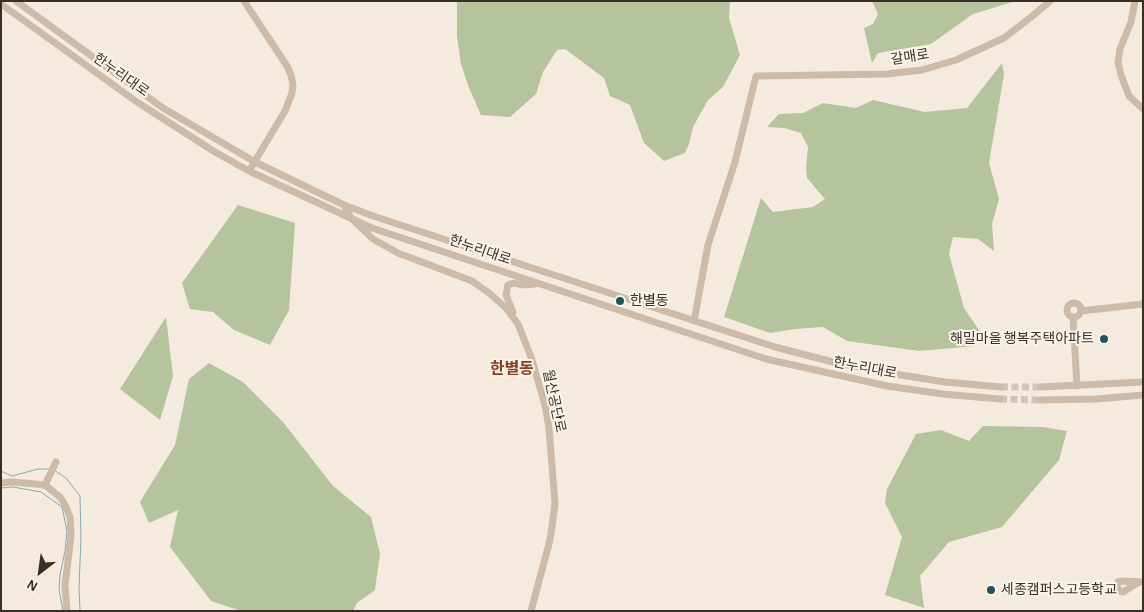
<!DOCTYPE html>
<meta charset="utf-8">
<style>
body{margin:0}
#map{position:relative;width:1144px;height:612px;overflow:hidden;background:#f4ebde;font-family:"Alegreya Sans",sans-serif}
canvas{display:block}
.frame{position:absolute;inset:0;border:2px solid #392f29;pointer-events:none}
.north{position:absolute;left:15px;top:547px;width:50px;height:50px;-webkit-text-stroke:4px #fbf4eb;paint-order:stroke;rotate:210deg;font-size:14px;font-weight:700;line-height:20px;text-align:center;color:#392f29}
.north::after{content:'';display:block;margin:auto;width:18px;height:22px;background:#392f29;clip-path:polygon(50% 0,100% 100%,50% 72%,0 100%)}
</style>
<div id="map">
<canvas width="1144" height="612"></canvas>
<div class="frame"></div>
<div class="north">N</div>
</div>
<script>
const context = document.querySelector('canvas').getContext('2d');
context.lineJoin = 'round';
function fillPath(path, color) {
  context.fillStyle = color;
  context.fill(path, 'evenodd');
}
function shape(rows) {
  const path = new Path2D();
  for (const r of rows) {
    if (r.length === 3) {
      path.moveTo(r[0] + r[2], r[1]);
      path.arc(r[0], r[1], r[2], 0, 2 * Math.PI);
      continue;
    }
    path.moveTo(r[0], r[1]);
    for (let i = 2; i < r.length; i += 2) path.lineTo(r[i], r[i + 1]);
  }
  return path;
}
function stroke(path, color, width, dash) {
  context.strokeStyle = color;
  context.lineWidth = width;
  context.lineCap = dash ? 'butt' : 'round';
  context.setLineDash(dash || []);
  context.stroke(path);
}
function drawText(font, color, halo, rows, align = 'center') {
  context.font = font + ' "Alegreya Sans","Noto Sans KR",sans-serif';
  context.lineWidth = 4;
  context.setLineDash([]);
  context.textBaseline = 'middle';
  context.strokeStyle = halo;
  context.fillStyle = color;
  for (const [text, x, y, turn = 0] of rows) {
    context.save();
    context.translate(x, y);
    context.rotate((+turn || 0) * Math.PI / 180);
    context.textAlign = isNaN(turn) ? turn : align;
    if (halo) context.strokeText(text, 0, 0);
    context.fillText(text, 0, 0);
    context.restore();
  }
}
const green = shape([
 [457,1,730,1,729,18,740,55,723,87,708,100,693,127,689,144,685,153,664,161,644,143,630,105,610,96,604,78,565,49,557,50,543,72,536,94,510,117,481,115,469,88,461,64,457,36],
 [872,1,1016,1,973,14,931,44,878,53,872,63,864,28,873,24,878,14],
 [1002,63,1004,74,989,163,999,199,992,224,994,251,978,239,953,237,949,254,964,308,981,333,975,346,919,351,847,341,823,327,795,329,770,333,724,317,761,198,773,212,813,207,825,199,807,178,806,168,808,147,801,133,784,128,767,127,779,114,803,113,823,103,856,108,873,100,925,112,967,108],
 [238,205,295,223,289,310,270,345,234,330,213,312,190,309,182,283],
 [166,317,173,376,160,420,120,389],
 [209,363,243,382,283,422,333,486,371,517,380,554,375,590,357,603,353,611,241,611,211,601,170,547,178,510,149,523,140,502,175,445,189,379],
 [983,426,1042,427,1067,431,1059,460,1002,527,949,542,920,576,924,608,885,595,902,537,885,503,887,489,916,434,941,430,969,441]
]);
const stream = shape([
 [54,470,66,478,80,496,81,538,79,588,80,611],
 [1,471,12,476,38,469,50,469],
 [1,488,13,487,41,492,62,507,67,531,65,551,60,575,59,589,63,611]
]);
const minorTunnel = shape([
 [1001,387,1041,387],
 [1000,399,1041,400]
]);
const minor = shape([
 [16,1,163,108,255,162,344,205,376,217,775,347,833,362,889,373,945,382,1001,387],
 [244,1,287,66,291,75,293,85,292,93,285,111,249,171],
 [1135,1,1131,22,1120,49,1118,62,1121,75,1129,96,1143,109],
 [1,4,137,102,215,152,249,171,372,228,766,359,887,386,943,394,1000,399],
 [344,205,351,218,373,239,398,253,472,281,489,293,506,308,518,324,531,357,545,405,549,428,555,504,550,540,531,611],
 [1074,310,7],
 [1081,311,1143,304],
 [513,312,506,295,508,285,514,283,523,285,535,284],
 [1073,317,1077,386],
 [694,321,708,245,735,162,756,76,887,74,922,70,956,60,1004,38,1030,18,1050,1],
 [1041,387,1143,382],
 [1041,400,1096,399,1143,395],
 [1,483,13,482,45,485,61,498,66,507,70,517,71,536,65,585,67,611],
 [45,485,56,462],
 [1139,582,1123,592,1119,591,1117,586,1118,582,1122,581,1143,582]
]);
const markers = [
 [620,301,5,"#1c555d"],
 [1104,339,5,"#1c555d"],
 [991,590,5,"#1c555d"]
];
const streetNames = [
 ["갈매로",910,57,-9],
 ["한누리대로",121,75,35],
 ["한누리대로",480,250,19],
 ["한누리대로",865,368,11],
 ["월산공단로",554,401,78]
];
const poiNames = [
 ["한별동",630,301],
 ["해밀마을 행복주택아파트",1094,339,"right"],
 ["세종캠퍼스고등학교",1001,590]
];
const quarterNames = [
 ["한별동",512,369]
];
fillPath(green, '#b5c49d');
stroke(stream, '#7badb2', 1);
stroke(minorTunnel, '#cfc5ba', 7, [7, 3.5]);
stroke(minor, '#cdbba9', 7);
for (const [x, y, r, color] of markers) {
  const dot = new Path2D();
  dot.arc(x, y, r, 0, 2 * Math.PI);
  context.fillStyle = color;
  context.fill(dot);
  stroke(dot, '#fbf4eb', 2);
}
drawText('14px', '#392f29', '#fbf4eb', streetNames);
drawText('14px', '#392f29', '#fbf4eb', poiNames, 'left');
drawText('bold 16px', '#8c3e1e', '#fbf4eb', quarterNames);
</script>
